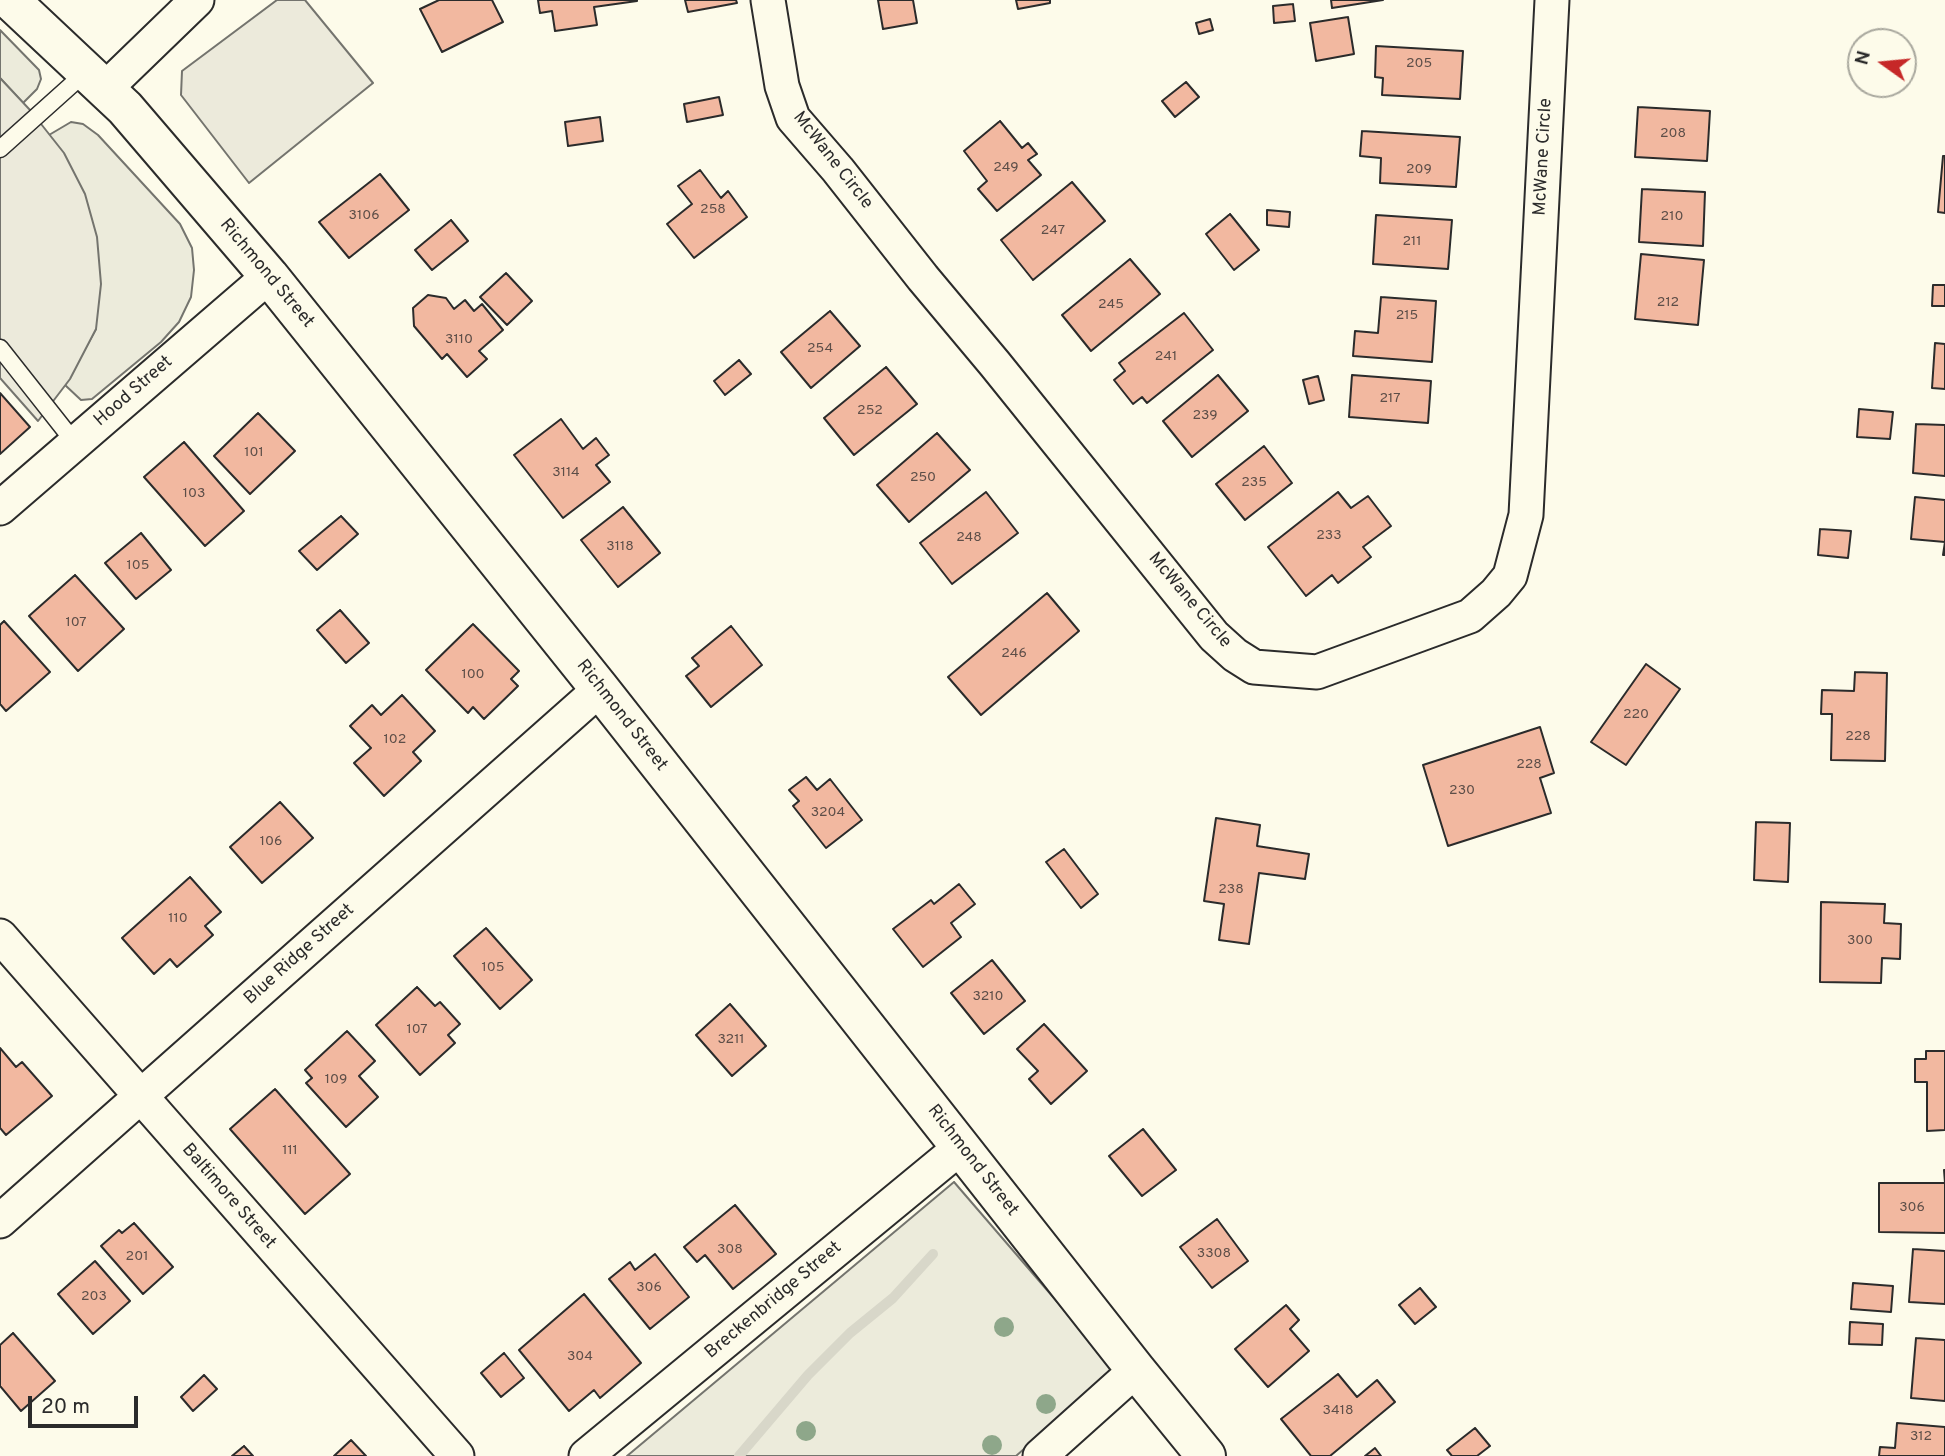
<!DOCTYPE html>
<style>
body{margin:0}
#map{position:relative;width:1945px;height:1456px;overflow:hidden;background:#fdfbea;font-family:Overpass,sans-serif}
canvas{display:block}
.north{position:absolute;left:1847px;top:28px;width:70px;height:70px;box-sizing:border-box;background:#fdfbea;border:2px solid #a9a89e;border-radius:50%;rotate:285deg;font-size:19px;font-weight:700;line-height:28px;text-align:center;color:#2b2b2b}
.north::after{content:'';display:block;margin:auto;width:24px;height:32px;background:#c62828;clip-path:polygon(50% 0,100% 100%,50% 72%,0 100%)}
.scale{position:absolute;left:28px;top:1396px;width:110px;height:32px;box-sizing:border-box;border:4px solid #2b2b2b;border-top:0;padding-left:9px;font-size:21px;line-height:24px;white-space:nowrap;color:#2b2b2b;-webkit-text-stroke:5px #fdfbea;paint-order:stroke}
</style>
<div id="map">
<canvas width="1945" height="1456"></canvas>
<div class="north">N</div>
<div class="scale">20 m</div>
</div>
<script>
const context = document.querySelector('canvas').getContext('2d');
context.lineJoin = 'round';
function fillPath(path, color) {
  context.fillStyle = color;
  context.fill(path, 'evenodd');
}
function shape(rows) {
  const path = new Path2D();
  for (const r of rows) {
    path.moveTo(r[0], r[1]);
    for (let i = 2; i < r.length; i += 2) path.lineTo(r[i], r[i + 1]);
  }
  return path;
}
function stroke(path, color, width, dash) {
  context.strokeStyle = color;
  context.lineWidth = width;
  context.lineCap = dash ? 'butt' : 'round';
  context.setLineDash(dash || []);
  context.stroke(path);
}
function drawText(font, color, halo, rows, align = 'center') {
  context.font = font + ' Overpass,sans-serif';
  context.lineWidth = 5;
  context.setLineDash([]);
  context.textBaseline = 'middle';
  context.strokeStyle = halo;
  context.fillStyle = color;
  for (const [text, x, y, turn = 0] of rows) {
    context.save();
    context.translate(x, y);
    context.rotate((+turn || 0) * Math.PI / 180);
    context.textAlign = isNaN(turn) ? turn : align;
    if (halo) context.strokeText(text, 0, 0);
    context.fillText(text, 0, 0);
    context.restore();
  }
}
const green = shape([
 [0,30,39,70,41,79,37,89,23,103,0,78,0,30],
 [71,122,83,124,98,135,180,224,192,248,194,270,191,297,179,322,161,342,92,399,81,400,65,385,96,329,49,135,71,122],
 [954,1182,1115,1369,1016,1456,627,1456,954,1182]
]);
const parking = shape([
 [277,0,305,0,373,83,249,183,181,95,182,71,277,0],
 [0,78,30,110,64,153,85,194,97,237,101,284,96,329,70,379,38,421,0,378,0,78]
]);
const stream = shape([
 [739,1456,808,1375,850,1333,893,1298,933,1254]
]);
const building = shape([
 [439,0,492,0,503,22,442,52,420,9,439,0],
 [538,0,637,0,637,1,594,7,597,25,555,31,552,11,540,13,538,0],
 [685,0,736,0,737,3,688,12,685,0],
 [878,0,913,0,917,23,883,29,878,0],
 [1016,0,1050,0,1050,3,1018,9,1016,0],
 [1331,0,1383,0,1332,8,1331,0],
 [1293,4,1295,21,1274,23,1273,6,1293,4],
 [1348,17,1354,54,1316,61,1310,23,1348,17],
 [1210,19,1213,30,1199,34,1196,23,1210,19],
 [1376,46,1463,51,1460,99,1382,95,1383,78,1375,77,1376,46],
 [1186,82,1199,97,1175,117,1162,101,1186,82],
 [719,97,723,115,687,122,684,104,719,97],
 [1638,107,1710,111,1707,161,1635,157,1638,107],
 [600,117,603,141,568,146,565,122,600,117],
 [1000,121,1022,148,1028,143,1037,154,1028,160,1041,175,997,211,978,189,987,181,964,151,1000,121],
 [1362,131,1460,137,1456,187,1380,183,1381,158,1360,156,1362,131],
 [1943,156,1945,156,1945,213,1938,212,1943,156],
 [700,170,721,198,728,191,747,217,694,258,667,224,692,204,678,186,700,170],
 [380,174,409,210,349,258,319,222,380,174],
 [1072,182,1105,221,1033,280,1001,240,1072,182],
 [1642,189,1705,192,1703,246,1639,242,1642,189],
 [1267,210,1290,212,1289,227,1267,225,1267,210],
 [1230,214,1259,250,1234,270,1206,234,1230,214],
 [1376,215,1452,220,1448,269,1373,264,1376,215],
 [451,220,468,241,432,270,415,250,451,220],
 [1641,254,1704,260,1698,325,1635,319,1641,254],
 [1130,259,1160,294,1091,351,1062,315,1130,259],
 [506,273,532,301,507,325,480,297,506,273],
 [1933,285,1945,285,1945,306,1932,306,1933,285],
 [428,295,446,298,454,309,465,300,474,311,482,304,503,330,479,351,487,359,467,377,447,354,442,359,414,326,413,308,428,295],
 [1381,297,1436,301,1432,362,1353,356,1355,331,1378,333,1381,297],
 [830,311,860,346,811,388,781,352,830,311],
 [1184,313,1213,350,1147,403,1142,397,1133,404,1114,380,1125,371,1119,363,1184,313],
 [1935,343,1945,344,1945,389,1932,388,1935,343],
 [739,360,751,374,725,395,714,381,739,360],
 [886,367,917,404,854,455,824,418,886,367],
 [1218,375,1248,411,1192,457,1163,421,1218,375],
 [1352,375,1431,381,1428,423,1349,417,1352,375],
 [1318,376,1324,400,1309,404,1303,380,1318,376],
 [0,393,30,427,0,454,0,393],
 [1859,409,1893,412,1890,439,1857,437,1859,409],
 [258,413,295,451,250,494,214,456,258,413],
 [561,419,583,449,596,438,609,455,596,465,610,482,563,518,514,455,561,419],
 [1916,424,1945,425,1945,476,1913,473,1916,424],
 [937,433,970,470,909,522,877,485,937,433],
 [184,442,244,511,205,546,144,477,184,442],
 [1264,446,1292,483,1245,520,1216,484,1264,446],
 [986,492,1018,533,952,584,920,543,986,492],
 [1338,492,1351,508,1368,496,1391,526,1363,547,1371,557,1338,583,1332,575,1306,596,1268,547,1338,492],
 [1915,497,1945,500,1945,555,1943,555,1945,542,1911,539,1915,497],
 [623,507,660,553,618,587,581,540,623,507],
 [341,516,358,534,317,570,299,551,341,516],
 [1820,529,1851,531,1848,558,1818,555,1820,529],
 [141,533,171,570,136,599,105,563,141,533],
 [75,575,124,629,78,671,29,616,75,575],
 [1047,593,1079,631,981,715,948,677,1047,593],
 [340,610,369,643,346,663,317,630,340,610],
 [4,621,50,672,6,711,0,704,0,625,4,621],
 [473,624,519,671,511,679,518,686,484,719,473,707,468,713,426,670,473,624],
 [731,626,762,665,711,707,686,676,699,666,692,658,731,626],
 [1646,664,1680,689,1626,765,1591,742,1646,664],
 [1855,672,1887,673,1885,761,1831,760,1832,714,1821,714,1822,690,1854,691,1855,672],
 [402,695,435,731,413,752,421,761,384,796,354,763,371,748,350,726,372,705,381,715,402,695],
 [1540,727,1554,773,1540,778,1551,813,1448,846,1423,765,1540,727],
 [806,777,817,790,830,779,862,820,826,848,793,806,799,801,789,790,806,777],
 [280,802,313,838,262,883,230,847,280,802],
 [1216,818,1260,825,1257,846,1309,854,1305,879,1259,873,1249,944,1219,940,1224,904,1204,901,1216,818],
 [1756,822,1790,823,1788,882,1754,880,1756,822],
 [1064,849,1098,894,1081,908,1046,862,1064,849],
 [190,877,221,912,205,926,213,935,177,967,170,959,154,974,122,938,190,877],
 [959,884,975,904,951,923,961,937,923,967,893,929,931,900,934,904,959,884],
 [1821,902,1885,904,1884,923,1901,924,1900,959,1882,958,1881,983,1820,982,1821,902],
 [486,928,532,980,500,1009,454,956,486,928],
 [992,960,1025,1001,984,1034,951,993,992,960],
 [417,987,435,1006,440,1002,460,1024,448,1035,455,1043,420,1075,376,1025,417,987],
 [730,1004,766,1046,732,1076,696,1035,730,1004],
 [1044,1024,1087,1071,1051,1104,1029,1079,1038,1071,1017,1049,1044,1024],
 [347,1031,375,1061,359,1076,378,1097,346,1127,306,1083,312,1078,305,1070,347,1031],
 [0,1048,16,1067,22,1062,52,1096,6,1135,0,1128,0,1048],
 [1926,1051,1945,1051,1945,1130,1927,1131,1927,1082,1915,1082,1915,1059,1926,1059,1926,1051],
 [275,1089,350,1174,305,1214,230,1129,275,1089],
 [1143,1129,1176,1170,1142,1196,1109,1156,1143,1129],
 [1944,1170,1945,1170,1945,1233,1879,1232,1879,1183,1945,1183,1944,1170],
 [735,1205,776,1254,733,1289,705,1255,697,1262,684,1247,735,1205],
 [1217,1219,1248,1261,1212,1288,1180,1247,1217,1219],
 [134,1223,173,1267,143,1294,101,1246,119,1230,122,1233,134,1223],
 [1913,1249,1945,1251,1945,1304,1909,1302,1913,1249],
 [655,1254,689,1297,650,1329,609,1279,630,1262,635,1270,655,1254],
 [95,1261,130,1301,93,1334,58,1294,95,1261],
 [1853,1283,1893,1286,1891,1312,1851,1309,1853,1283],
 [1420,1288,1436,1307,1415,1324,1399,1305,1420,1288],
 [584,1294,641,1363,600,1398,594,1390,569,1411,519,1350,584,1294],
 [1286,1305,1299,1320,1290,1329,1309,1351,1268,1387,1235,1349,1286,1305],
 [1850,1322,1883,1324,1882,1345,1849,1344,1850,1322],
 [13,1333,55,1381,21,1411,0,1386,0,1345,13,1333],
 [1916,1338,1945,1340,1945,1401,1911,1398,1916,1338],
 [504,1353,524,1378,501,1397,481,1373,504,1353],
 [1338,1374,1357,1397,1377,1380,1395,1402,1330,1456,1311,1456,1281,1419,1338,1374],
 [204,1375,217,1389,193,1411,181,1397,204,1375],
 [1897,1423,1945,1427,1945,1456,1879,1456,1880,1447,1895,1448,1897,1423],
 [1475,1428,1490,1446,1477,1456,1452,1456,1447,1450,1475,1428],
 [351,1440,366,1456,334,1456,351,1440],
 [244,1446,253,1456,232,1456,244,1446],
 [1375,1448,1381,1456,1365,1456,1375,1448]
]);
const service = shape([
 [0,149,87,71],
 [0,348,75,443]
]);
const minor = shape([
 [768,0,782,86,793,118,838,170,923,278,995,364,1214,636,1235,655,1254,667,1317,672,1470,616,1496,593,1510,576,1526,515,1552,0],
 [105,89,197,0],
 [0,508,269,276],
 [0,936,457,1456],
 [0,1221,600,689],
 [586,1456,961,1147],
 [1040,1456,1136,1370]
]);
const tertiary = shape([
 [10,0,125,108,269,276,600,689,1136,1370,1206,1456]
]);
const trees = [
 [1004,1327],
 [1046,1404],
 [806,1431],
 [992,1445]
];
const numberNames = [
 ["205",1419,64],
 ["208",1673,134],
 ["249",1006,168],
 ["209",1419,170],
 ["258",713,210],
 ["3106",364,216],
 ["210",1672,217],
 ["247",1053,231],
 ["211",1412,242],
 ["212",1668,303],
 ["245",1111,305],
 ["215",1407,316],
 ["3110",459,340],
 ["254",820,349],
 ["241",1166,357],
 ["217",1390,399],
 ["252",870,411],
 ["239",1205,416],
 ["101",254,453],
 ["3114",566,473],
 ["250",923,478],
 ["235",1254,483],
 ["103",194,494],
 ["233",1329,536],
 ["248",969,538],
 ["3118",620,547],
 ["105",138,566],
 ["107",76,623],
 ["246",1014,654],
 ["100",473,675],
 ["220",1636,715],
 ["228",1858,737],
 ["102",395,740],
 ["228",1529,765],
 ["230",1462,791],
 ["3204",828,813],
 ["106",271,842],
 ["238",1231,890],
 ["110",178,919],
 ["300",1860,941],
 ["105",493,968],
 ["3210",988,997],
 ["107",417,1030],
 ["3211",731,1040],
 ["109",336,1080],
 ["111",290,1151],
 ["306",1912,1208],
 ["308",730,1250],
 ["3308",1214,1254],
 ["201",137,1257],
 ["306",649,1288],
 ["203",94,1297],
 ["304",580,1357],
 ["3418",1338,1411],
 ["312",1921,1437]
];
const streetNames = [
 ["McWane Circle",1544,157,-87],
 ["McWane Circle",832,161,52],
 ["Richmond Street",266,274,50],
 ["Hood Street",134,392,-41],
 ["McWane Circle",1189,601,50],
 ["Richmond Street",621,716,52],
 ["Blue Ridge Street",300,955,-42],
 ["Richmond Street",972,1161,52],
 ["Baltimore Street",228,1197,49],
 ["Breckenbridge Street",774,1301,-40]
];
fillPath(green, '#ecebdb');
stroke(green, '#74746e', 2);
fillPath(parking, '#eceadb');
stroke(parking, '#74746e', 2);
stroke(stream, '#d8d7c9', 10);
fillPath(building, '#f2b8a0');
stroke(building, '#2b2b2b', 2);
stroke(service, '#2b2b2b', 19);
stroke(minor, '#2b2b2b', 37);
stroke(tertiary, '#2b2b2b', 42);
stroke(service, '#fdfbea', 16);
stroke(minor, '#fdfbea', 33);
stroke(tertiary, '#fdfbea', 38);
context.fillStyle = '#8ea78a';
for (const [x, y] of trees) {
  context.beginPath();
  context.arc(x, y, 10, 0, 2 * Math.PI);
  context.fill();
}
drawText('14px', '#5d4e48', null, numberNames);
drawText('18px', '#2b2b2b', '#fdfbea', streetNames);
</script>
